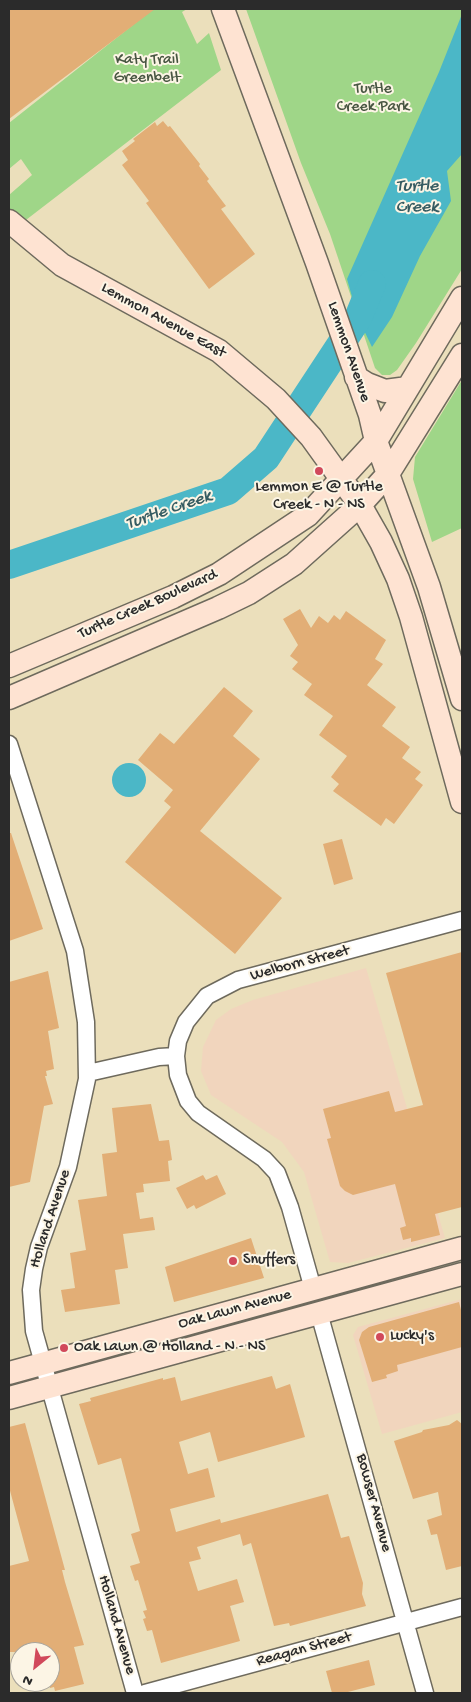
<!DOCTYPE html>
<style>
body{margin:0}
#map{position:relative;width:471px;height:1702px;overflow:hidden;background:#ebdfbb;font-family:"Gochi Hand",sans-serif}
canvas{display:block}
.frame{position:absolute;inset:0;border:10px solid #2b2b2b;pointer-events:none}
.north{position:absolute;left:10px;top:1642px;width:50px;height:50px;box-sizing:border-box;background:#fcf5e5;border:1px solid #a8a49b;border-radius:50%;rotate:209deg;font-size:14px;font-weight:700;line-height:20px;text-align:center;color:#2b2b2b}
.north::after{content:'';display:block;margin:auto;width:18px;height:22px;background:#d1495b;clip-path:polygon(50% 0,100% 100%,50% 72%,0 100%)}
</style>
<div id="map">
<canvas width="471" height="1702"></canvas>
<div class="frame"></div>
<div class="north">N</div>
</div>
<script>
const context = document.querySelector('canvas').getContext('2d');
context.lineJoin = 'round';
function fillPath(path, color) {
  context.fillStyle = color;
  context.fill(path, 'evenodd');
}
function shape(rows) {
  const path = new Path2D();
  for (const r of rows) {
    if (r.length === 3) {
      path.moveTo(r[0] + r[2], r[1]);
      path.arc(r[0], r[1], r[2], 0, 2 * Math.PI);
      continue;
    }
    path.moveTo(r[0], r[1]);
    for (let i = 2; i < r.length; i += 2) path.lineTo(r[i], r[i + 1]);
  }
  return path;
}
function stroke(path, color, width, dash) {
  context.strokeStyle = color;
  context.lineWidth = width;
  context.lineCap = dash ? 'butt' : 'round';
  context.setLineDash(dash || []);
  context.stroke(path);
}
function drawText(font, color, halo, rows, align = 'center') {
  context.font = font + ' "Gochi Hand",sans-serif';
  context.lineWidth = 4;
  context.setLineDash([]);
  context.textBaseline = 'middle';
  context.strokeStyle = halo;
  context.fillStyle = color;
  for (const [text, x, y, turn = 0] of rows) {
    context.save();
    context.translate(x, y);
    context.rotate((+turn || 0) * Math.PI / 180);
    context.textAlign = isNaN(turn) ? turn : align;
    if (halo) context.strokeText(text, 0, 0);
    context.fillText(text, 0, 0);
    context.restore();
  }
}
const built = shape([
 [366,968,445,1238,348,1263,330,1262,304,1172,282,1142,211,1095,201,1071,203,1047,216,1020,231,1009,253,1000],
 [462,1299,462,1412,382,1434,353,1335,358,1327]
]);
const green = shape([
 [153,9,187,9,182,12,197,44,209,33,221,70,22,223,9,208,9,195,32,175,21,159,9,169,9,123],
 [246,9,462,9,462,269,416,343,397,370,390,375,382,375,375,368,330,234,301,163],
 [462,380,462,528,432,542,413,479,415,457]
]);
const water = shape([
 [462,14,462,154,447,171,451,201,420,256,392,317,372,347,358,318,347,279,439,72],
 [129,780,17]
]);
const river = shape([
 [9,565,228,491,266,458,358,318,372,284]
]);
const building = shape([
 [9,9,155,9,9,119],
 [163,121,168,127,170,126,200,164,199,166,209,179,207,181,226,206,221,209,255,254,209,289,146,203,149,201,122,165,128,160,122,151,135,141,133,139,155,122,157,126],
 [300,609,311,628,319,616,328,623,334,615,340,620,346,611,386,640,375,659,383,664,367,685,396,707,382,726,410,747,402,758,421,772,415,779,423,785,394,824,386,818,381,826,333,791,339,784,331,777,347,756,319,735,333,716,304,695,312,684,292,669,298,662,290,656,298,645,283,619],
 [224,687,253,711,233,736,260,759,200,831,282,898,235,954,125,862,171,807,164,801,173,790,138,760,160,733,174,744],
 [9,833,11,833,43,929,9,941],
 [342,839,353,879,334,885,323,844],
 [462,952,462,1207,435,1214,440,1235,411,1242,411,1238,403,1240,400,1228,406,1226,395,1184,353,1195,345,1191,340,1186,327,1139,331,1138,323,1109,389,1091,395,1112,423,1105,386,973],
 [48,971,59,1028,48,1031,54,1069,46,1071,47,1076,45,1076,53,1104,44,1106,30,1182,9,1187,9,982],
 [151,1104,159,1141,169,1140,172,1160,168,1161,170,1181,143,1184,144,1192,136,1193,140,1219,153,1217,155,1230,123,1234,128,1268,115,1270,120,1304,65,1312,61,1290,75,1288,70,1253,86,1250,78,1200,107,1196,102,1154,117,1152,112,1108],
 [203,1175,206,1180,217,1175,226,1194,196,1209,194,1205,187,1209,176,1188],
 [251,1238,264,1278,174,1302,165,1267],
 [459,1302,462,1314,462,1347,397,1365,398,1371,386,1375,387,1378,372,1382,359,1340,362,1332,369,1327],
 [272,1376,276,1389,290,1384,305,1437,218,1462,210,1432,179,1442,188,1474,208,1468,215,1497,170,1509,176,1532,220,1519,221,1523,328,1494,341,1538,349,1536,363,1583,362,1594,366,1606,290,1626,289,1623,274,1626,251,1543,243,1546,240,1534,197,1547,201,1559,189,1562,198,1591,237,1579,244,1602,230,1606,240,1641,161,1663,152,1630,147,1631,143,1619,146,1618,143,1611,147,1610,138,1580,135,1581,130,1566,140,1563,131,1534,140,1531,121,1458,98,1465,79,1404,91,1401,90,1398,163,1378,163,1380,175,1377,181,1401],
 [457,1420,462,1424,462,1566,446,1570,437,1534,431,1535,427,1520,442,1515,438,1492,413,1499,394,1441,422,1432,423,1430,449,1425],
 [25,1423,65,1570,62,1570,65,1582,84,1645,74,1647,84,1684,55,1691,54,1687,50,1688,50,1652,9,1652,9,1566,29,1561,9,1487,9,1427],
 [369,1660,375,1685,344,1693,332,1693,326,1671]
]);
const street = shape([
 [9,744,75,951,86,1022,87,1079,68,1167,39,1247,34,1269,31,1290,34,1331,135,1693],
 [88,1073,159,1057,176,1056],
 [313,1289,290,1207,277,1173,264,1159,198,1113,188,1101,178,1075,176,1056,178,1041,186,1022,207,996,238,980,462,920],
 [319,1313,425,1693],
 [145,1693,462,1607]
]);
const secondary = shape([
 [223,9,317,263,370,415,376,441,429,587,462,699],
 [9,221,62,265,219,351,276,399,311,437,360,505,381,542,398,579,411,617,462,802],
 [356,377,367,384,385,391,408,388],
 [9,666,173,597,219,574,308,515,376,441,462,298],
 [9,698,218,608,249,593,294,564,360,505,388,474,462,355],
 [9,1373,462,1248],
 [9,1398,462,1274]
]);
const markers = [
 [319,471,5,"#d1495b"],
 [233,1261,5,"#d1495b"],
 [380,1337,5,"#d1495b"],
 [64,1348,5,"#d1495b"]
];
const parkNames = [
 ["Katy Trail",147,61],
 ["Greenbelt",147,79],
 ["Turtle",373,90],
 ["Creek Park",373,108]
];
const streetNames = [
 ["Lemmon Avenue East",163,321,29],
 ["Lemmon Avenue",348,352,71],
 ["Turtle Creek Boulevard",148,605,-24],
 ["Welborn Street",300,964,-15],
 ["Holland Avenue",51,1219,-72],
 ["Oak Lawn Avenue",235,1310,-15],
 ["Bowser Avenue",373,1503,75],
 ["Holland Avenue",116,1625,74],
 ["Reagan Street",304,1650,-15]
];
const poiNames = [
 ["Lemmon E @ Turtle",319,488,"center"],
 ["Creek - N - NS",319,506,"center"],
 ["Snuffers",243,1261],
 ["Lucky's",390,1337],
 ["Oak Lawn @ Holland - N - NS",74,1348]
];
const waterNames = [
 ["Turtle",417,187],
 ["Creek",417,208],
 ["Turtle Creek",169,511,-19]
];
fillPath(built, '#f1d5bd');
fillPath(green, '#9fd688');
fillPath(water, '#4bb7c7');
stroke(river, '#4bb7c7', 28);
fillPath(building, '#e2ae76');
stroke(street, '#6e6a5d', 19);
stroke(secondary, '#6e6a5d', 25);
stroke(street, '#fff', 16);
stroke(secondary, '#fee3d2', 22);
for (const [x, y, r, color] of markers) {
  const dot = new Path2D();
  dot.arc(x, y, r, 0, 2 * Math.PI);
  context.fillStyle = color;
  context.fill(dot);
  stroke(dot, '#fcf5e5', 2);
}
drawText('16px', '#485642', '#fcf5e5', parkNames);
drawText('16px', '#2b2b2b', '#fcf5e5', streetNames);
drawText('16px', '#2b2b2b', '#fcf5e5', poiNames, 'left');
drawText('italic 18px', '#365c62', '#fcf5e5', waterNames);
</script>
